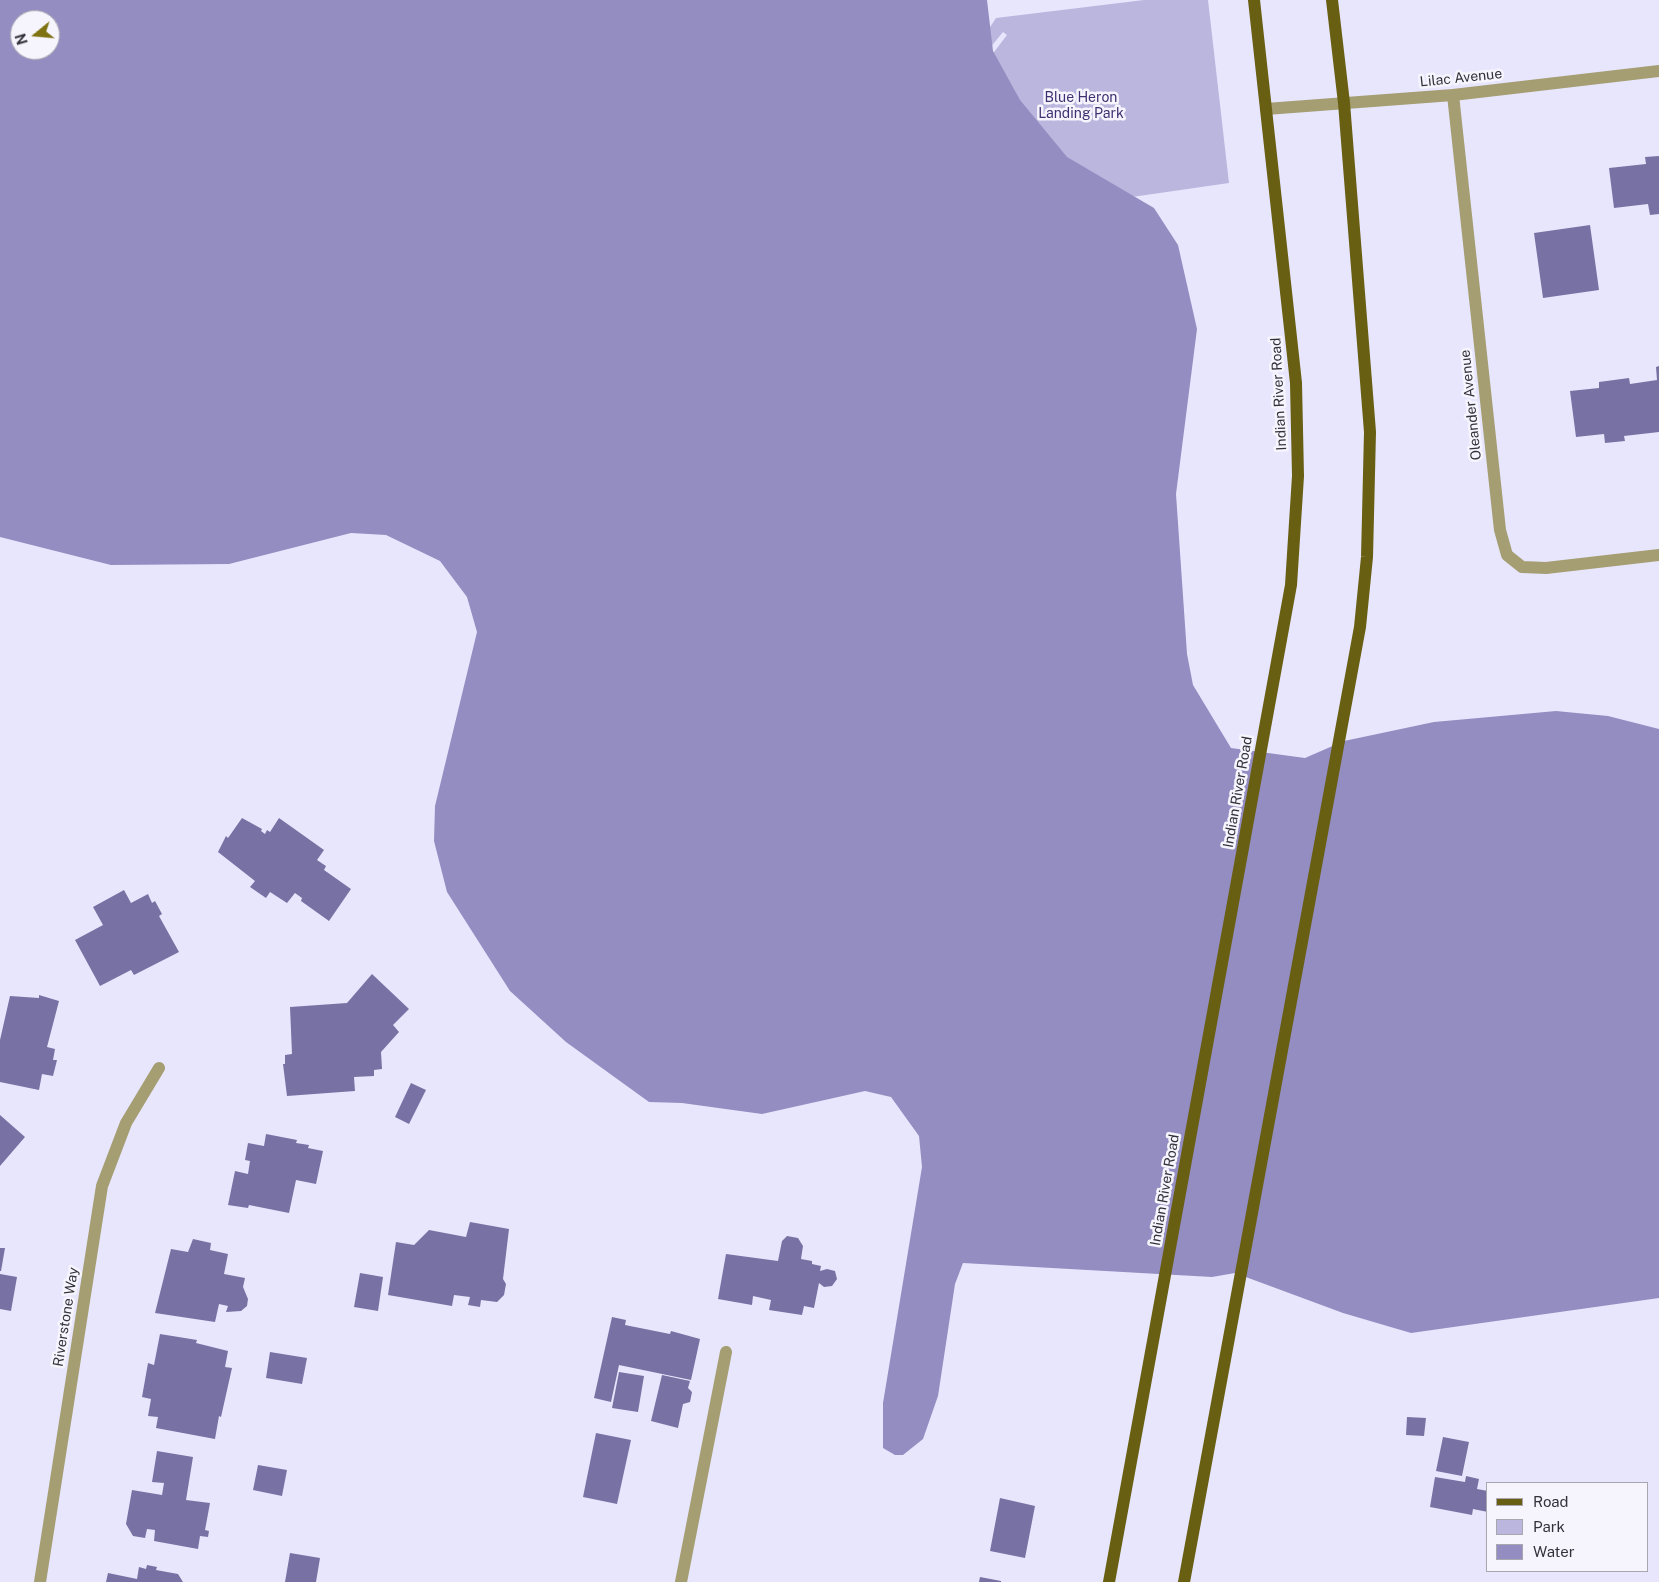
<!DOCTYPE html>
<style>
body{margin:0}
#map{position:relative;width:1659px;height:1582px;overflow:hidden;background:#e8e6fd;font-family:"Public Sans",sans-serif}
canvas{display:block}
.legend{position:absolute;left:1486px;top:1482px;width:162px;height:90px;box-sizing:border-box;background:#f6f5fe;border:1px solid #a8a7b0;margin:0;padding:6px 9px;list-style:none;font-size:15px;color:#33323a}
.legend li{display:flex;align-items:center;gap:10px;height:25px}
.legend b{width:25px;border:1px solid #a8a7b0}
.north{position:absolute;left:10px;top:10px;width:50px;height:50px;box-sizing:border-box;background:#f6f5fe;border:1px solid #a8a7b0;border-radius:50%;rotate:253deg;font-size:14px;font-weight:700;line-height:20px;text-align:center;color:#33323a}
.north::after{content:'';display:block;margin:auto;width:18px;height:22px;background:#7e7212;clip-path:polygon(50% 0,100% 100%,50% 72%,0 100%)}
</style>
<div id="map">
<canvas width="1659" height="1582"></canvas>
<ul class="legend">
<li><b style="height:6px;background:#685f13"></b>Road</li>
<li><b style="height:14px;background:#bab6de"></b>Park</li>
<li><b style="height:14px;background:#948dc1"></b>Water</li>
</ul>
<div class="north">N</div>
</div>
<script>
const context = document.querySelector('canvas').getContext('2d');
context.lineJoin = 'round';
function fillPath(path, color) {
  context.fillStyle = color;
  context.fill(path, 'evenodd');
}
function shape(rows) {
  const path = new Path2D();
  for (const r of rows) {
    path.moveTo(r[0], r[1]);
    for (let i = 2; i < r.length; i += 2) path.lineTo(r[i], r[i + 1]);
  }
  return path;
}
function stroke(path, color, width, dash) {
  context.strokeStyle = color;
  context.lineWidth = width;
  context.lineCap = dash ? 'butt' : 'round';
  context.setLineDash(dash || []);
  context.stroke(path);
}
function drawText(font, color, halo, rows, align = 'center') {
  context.font = font + ' "Public Sans",sans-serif';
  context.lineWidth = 5;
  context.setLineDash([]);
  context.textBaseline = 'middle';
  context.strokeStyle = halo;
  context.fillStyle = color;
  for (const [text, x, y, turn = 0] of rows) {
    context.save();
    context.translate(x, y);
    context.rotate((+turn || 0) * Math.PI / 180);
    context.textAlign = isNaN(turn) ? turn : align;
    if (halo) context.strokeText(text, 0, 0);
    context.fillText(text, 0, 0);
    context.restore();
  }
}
const green = shape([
 [1144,0,1208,0,1229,183,1125,198,959,98,1007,35,1003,32,922,131,996,18]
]);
const water = shape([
 [0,0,987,0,993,51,1020,100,1067,157,1154,208,1178,245,1197,329,1176,494,1187,654,1193,685,1231,748,1305,758,1344,741,1434,722,1556,711,1608,716,1659,729,1659,1298,1411,1333,1343,1313,1235,1273,1212,1277,963,1263,955,1284,938,1396,923,1439,903,1455,895,1455,883,1448,883,1403,922,1167,919,1136,891,1097,865,1091,762,1114,682,1103,649,1102,566,1042,510,991,447,892,434,841,435,806,477,632,467,597,440,561,386,535,351,533,229,564,111,565,0,537],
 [20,20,50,20,50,50,20,50]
]);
const building = shape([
 [1659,156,1659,214,1650,215,1648,204,1614,208,1609,168,1646,164,1645,157],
 [1590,225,1599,290,1543,298,1534,233],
 [1659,366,1659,432,1624,436,1625,441,1605,443,1604,434,1576,437,1570,391,1599,388,1599,382,1629,378,1630,384,1657,380,1656,367],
 [242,818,262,829,261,831,265,834,267,830,270,832,279,818,324,850,317,860,326,866,324,870,351,889,329,921,301,901,302,898,295,893,287,903,270,892,266,898,250,887,255,881,218,852,226,836,228,838],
 [124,890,131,903,148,894,152,903,155,901,162,914,159,916,179,952,134,975,131,970,100,986,75,940,103,925,93,907],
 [372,974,409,1009,393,1025,399,1032,381,1052,382,1069,374,1070,374,1076,354,1077,355,1091,287,1096,283,1064,285,1064,285,1055,292,1054,290,1007,347,1003],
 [39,995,59,1001,47,1047,55,1049,53,1060,57,1060,53,1076,42,1074,39,1090,0,1082,0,1040,10,996,39,998],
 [411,1083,426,1090,409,1124,395,1117],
 [0,1115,25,1137,0,1166],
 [266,1134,297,1140,296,1143,309,1145,308,1148,323,1151,316,1184,296,1180,289,1213,249,1205,248,1208,228,1205,235,1171,248,1174,250,1161,245,1160,248,1143,264,1146],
 [470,1222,509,1229,503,1279,506,1284,504,1295,497,1302,481,1300,480,1307,468,1305,470,1297,454,1295,452,1306,388,1295,396,1242,414,1245,429,1230,466,1237],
 [787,1236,798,1238,803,1246,801,1259,812,1261,812,1264,821,1266,820,1271,827,1269,835,1271,837,1279,832,1286,824,1287,819,1283,814,1308,804,1306,802,1315,769,1310,771,1300,753,1296,752,1305,718,1299,726,1254,778,1261,782,1241],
 [193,1239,211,1243,210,1250,228,1254,224,1274,245,1278,243,1287,248,1299,247,1306,241,1311,226,1312,228,1306,219,1304,215,1322,155,1313,171,1249,188,1252],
 [0,1248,5,1248,1,1271,0,1271],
 [360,1273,383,1277,378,1311,354,1307],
 [0,1274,17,1277,11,1311,0,1309],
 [612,1317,626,1320,625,1325,670,1334,671,1331,700,1339,691,1380,619,1365,611,1402,594,1398],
 [160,1334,197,1340,196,1343,228,1351,225,1367,232,1368,221,1417,219,1416,215,1439,156,1428,158,1417,148,1416,151,1399,142,1397,148,1363,154,1365],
 [270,1352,307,1358,302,1384,266,1378],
 [619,1372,644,1376,638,1412,612,1408],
 [662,1375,690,1381,688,1388,692,1392,690,1402,683,1404,678,1428,651,1421],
 [1407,1417,1426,1418,1424,1436,1406,1435],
 [596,1433,631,1440,617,1504,583,1497],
 [1443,1437,1469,1442,1462,1476,1436,1471],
 [157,1451,193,1457,186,1500,210,1503,205,1530,209,1531,208,1537,200,1536,198,1549,154,1541,155,1530,147,1529,145,1538,133,1536,126,1524,132,1490,162,1495,164,1483,152,1482],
 [258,1465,287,1470,282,1496,253,1490],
 [1466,1476,1479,1479,1477,1489,1488,1491,1488,1512,1473,1509,1472,1515,1430,1507,1435,1477,1465,1482],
 [1000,1498,1035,1506,1025,1558,990,1551],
 [290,1553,320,1558,316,1582,285,1582],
 [147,1565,157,1567,156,1570,178,1574,183,1582,106,1582,108,1573,137,1579,139,1567,146,1569],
 [980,1577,1001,1581,1001,1582,979,1582]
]);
const service = shape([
 [681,1582,726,1352]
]);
const minor = shape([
 [1453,95,1500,530,1507,555,1522,567,1546,568,1659,555],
 [40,1582,102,1186,126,1123,159,1068]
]);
const tertiary = shape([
 [1266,109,1453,95,1659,71]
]);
const primary = shape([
 [1109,1582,1291,585,1298,476,1296,383,1254,0],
 [1184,1582,1360,627,1367,557,1370,432,1344,103,1332,0]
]);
const streetNames = [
 ["Lilac Avenue",1461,78,-6],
 ["Indian River Road",1279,394,-93],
 ["Oleander Avenue",1471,405,-96],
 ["Indian River Road",1238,792,-80],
 ["Indian River Road",1165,1190,-80],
 ["Riverstone Way",66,1317,-81]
];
const parkNames = [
 ["Blue Heron",1081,98],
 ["Landing Park",1081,114]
];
fillPath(green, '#bab6de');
fillPath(water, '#948dc1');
fillPath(building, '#7871a3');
stroke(service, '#a49e72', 12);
stroke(minor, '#a49e72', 12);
stroke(tertiary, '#a49e72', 12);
stroke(primary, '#685f13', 12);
drawText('14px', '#33323a', '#f6f5fe', streetNames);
drawText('14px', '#3f3171', '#f6f5fe', parkNames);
</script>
